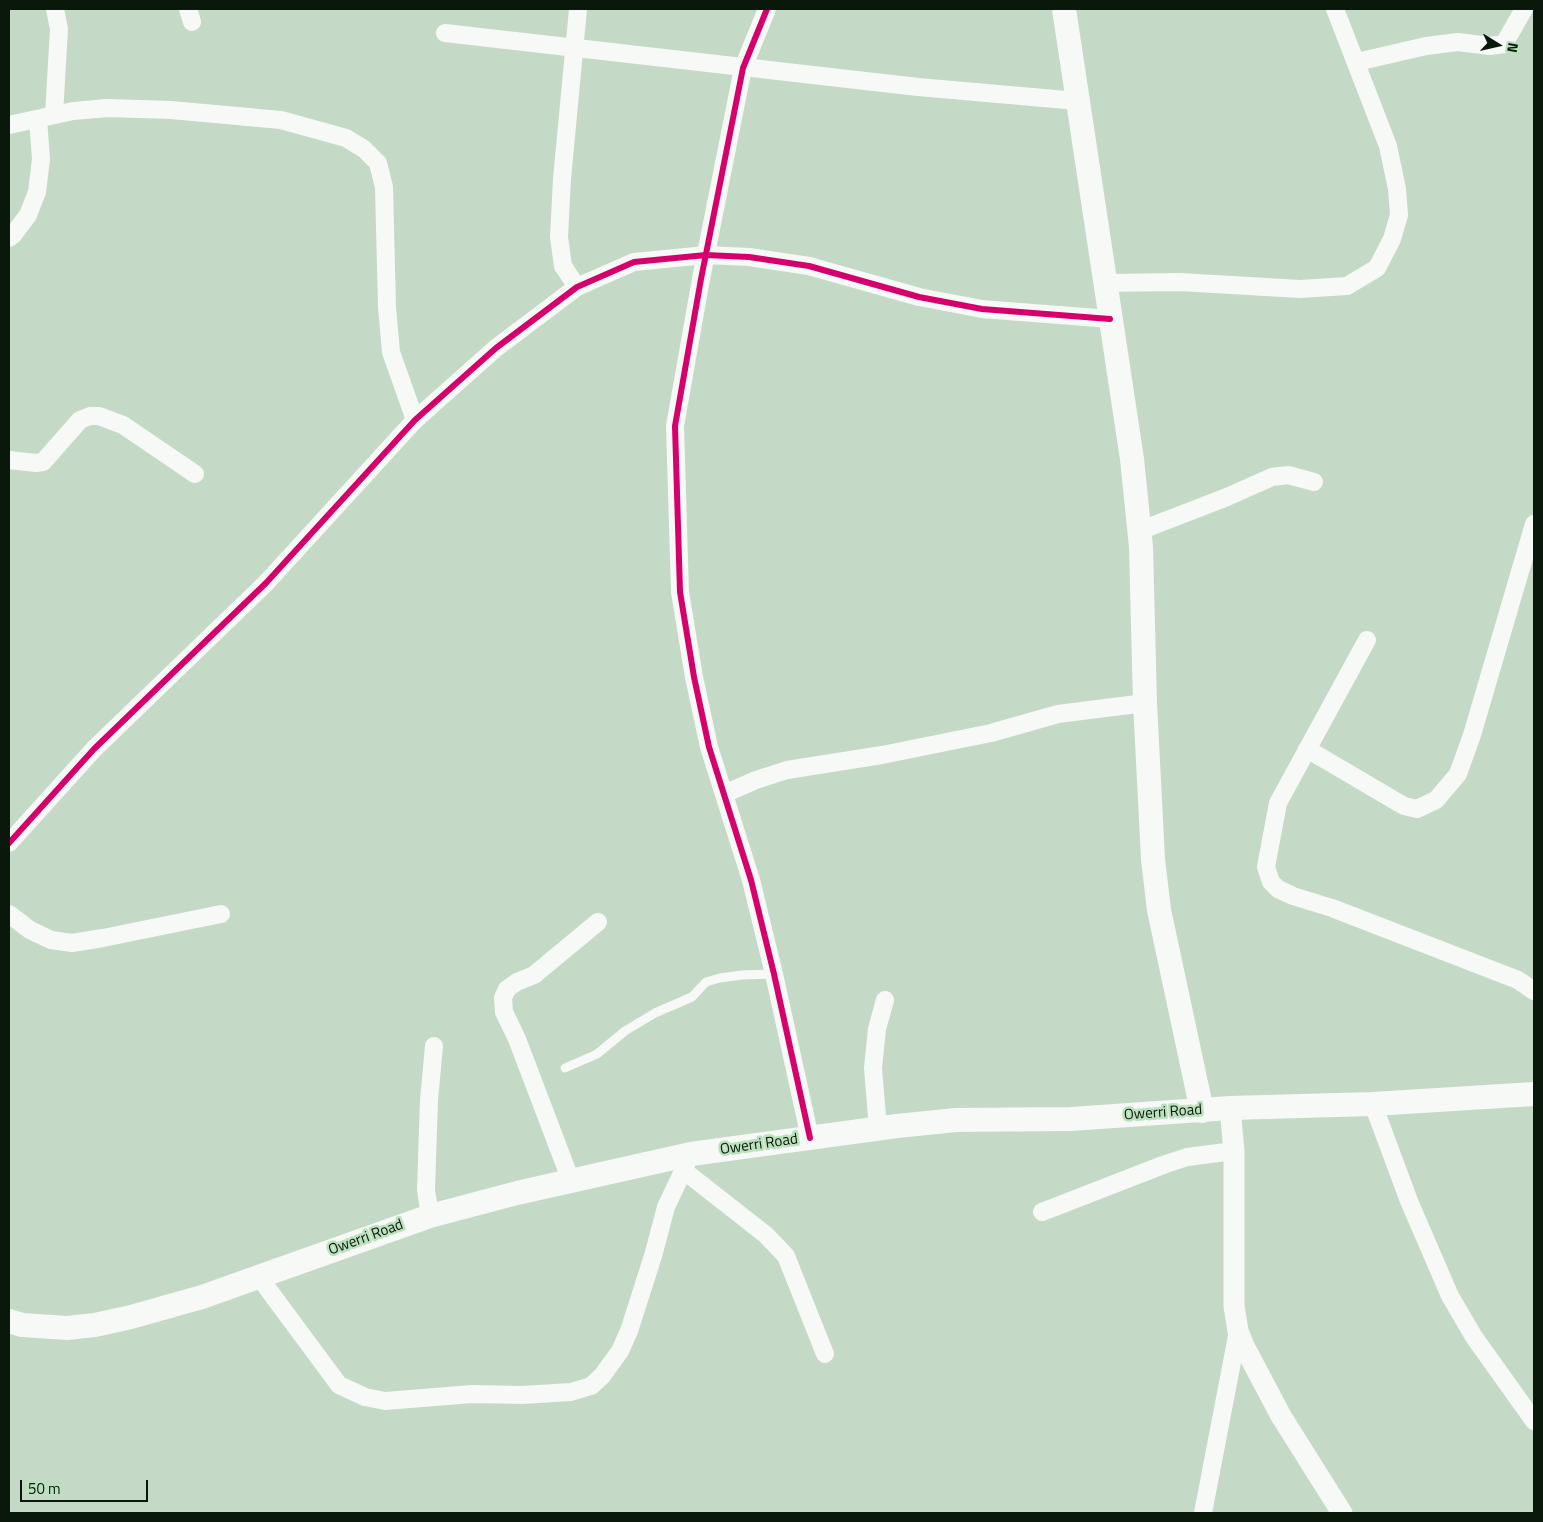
<!DOCTYPE html>
<style>
body{margin:0}
#map{position:relative;width:1543px;height:1522px;overflow:hidden;background:#c4d9c6;font-family:"Titillium Web",sans-serif}
canvas{display:block}
.frame{position:absolute;inset:0;border:10px solid #0a170b;pointer-events:none}
.north{position:absolute;left:1473px;top:20px;width:50px;height:50px;-webkit-text-stroke:4px #bce1be;paint-order:stroke;rotate:100deg;font-size:14px;font-weight:700;line-height:20px;text-align:center;color:#0a170b}
.north::after{content:'';display:block;margin:auto;width:18px;height:22px;background:#0a170b;clip-path:polygon(50% 0,100% 100%,50% 72%,0 100%)}
.scale{position:absolute;left:20px;top:1480px;width:128px;height:22px;box-sizing:border-box;border:2px solid #0a170b;border-top:0;padding-left:6px;font-size:15px;line-height:18px;white-space:nowrap;color:#0a170b;-webkit-text-stroke:4px #bce1be;paint-order:stroke}
</style>
<div id="map">
<canvas width="1543" height="1522"></canvas>
<div class="frame"></div>
<div class="north">N</div>
<div class="scale">50 m</div>
</div>
<script>
const context = document.querySelector('canvas').getContext('2d');
context.lineJoin = 'round';
function shape(rows) {
  const path = new Path2D();
  for (const r of rows) {
    path.moveTo(r[0], r[1]);
    for (let i = 2; i < r.length; i += 2) path.lineTo(r[i], r[i + 1]);
  }
  return path;
}
function stroke(path, color, width, dash) {
  context.strokeStyle = color;
  context.lineWidth = width;
  context.lineCap = dash ? 'butt' : 'round';
  context.setLineDash(dash || []);
  context.stroke(path);
}
function drawText(font, color, halo, rows, align = 'center') {
  context.font = font + ' "Titillium Web",sans-serif';
  context.lineWidth = 5;
  context.setLineDash([]);
  context.textBaseline = 'middle';
  context.strokeStyle = halo;
  context.fillStyle = color;
  for (const [text, x, y, turn = 0] of rows) {
    context.save();
    context.translate(x, y);
    context.rotate((+turn || 0) * Math.PI / 180);
    context.textAlign = isNaN(turn) ? turn : align;
    if (halo) context.strokeText(text, 0, 0);
    context.fillText(text, 0, 0);
    context.restore();
  }
}
const service = shape([
 [565,1068,597,1054,625,1031,655,1013,692,997,706,982,720,978,742,975,774,974]
]);
const minor = shape([
 [188,9,192,22],
 [767,9,743,68,701,279,675,426,680,592,694,677,709,747,751,880,774,974,810,1138],
 [445,33,918,87,1078,101],
 [1357,62,1426,46,1458,42,1490,46,1504,44,1524,9],
 [54,115,59,29,55,9],
 [9,125,73,111,107,108,171,110,281,120,346,138,364,149,378,163,384,187,387,307,391,352,415,420],
 [9,238,13,235,28,215,37,192,41,159,38,119],
 [1105,283,1180,282,1300,289,1347,286,1377,268,1392,239,1399,215,1397,189,1388,146,1335,9],
 [577,287,563,266,559,237,562,179,578,9],
 [9,460,36,463,43,462,80,420,90,416,99,416,123,425,195,474],
 [1139,531,1227,497,1272,477,1288,475,1314,482],
 [1367,640,1278,803,1266,867,1271,882,1278,889,1293,896,1332,908,1518,980,1534,991],
 [1307,749,1404,806,1417,809,1436,800,1458,774,1472,735,1534,524],
 [724,794,756,780,787,770,882,755,991,733,1058,714,1145,703],
 [9,843,94,749,266,583,415,420,496,348,577,287,634,262,706,255,749,257,809,266,919,297,982,309,1110,319],
 [9,914,30,930,51,940,72,943,103,938,221,914],
 [1373,1104,1409,1201,1450,1296,1474,1337,1534,1421],
 [878,1129,873,1068,877,1029,885,1000],
 [683,1170,766,1235,786,1256,825,1354],
 [571,1181,517,1039,504,1012,503,998,507,989,517,982,534,975,598,922],
 [1042,1212,1163,1165,1187,1157,1234,1151],
 [430,1216,426,1190,429,1100,434,1046],
 [259,1277,339,1385,365,1397,385,1401,472,1394,522,1395,571,1392,591,1386,602,1376,620,1351,629,1331,653,1256,666,1207,691,1154],
 [1203,1513,1238,1331]
]);
const tertiary = shape([
 [1230,1108,1234,1151,1234,1306,1238,1331,1244,1346,1281,1416,1342,1513]
]);
const secondary = shape([
 [1064,9,1132,459,1141,547,1145,703,1153,859,1159,910,1202,1111],
 [9,1321,22,1325,67,1328,95,1325,131,1317,202,1297,430,1216,517,1193,691,1154,897,1126,956,1120,1071,1119,1230,1108,1373,1104,1534,1094]
]);
const cycleway = shape([
 [767,9,743,68,701,279,675,426,680,592,694,677,709,747,751,880,774,974,810,1138],
 [9,843,94,749,266,583,415,420,496,348,577,287,634,262,706,255,749,257,809,266,919,297,982,309,1110,319]
]);
const streetNames = [
 ["Owerri Road",1163,1113,-4],
 ["Owerri Road",759,1145,-8],
 ["Owerri Road",366,1238,-20]
];
stroke(service, '#f6f9f6', 9);
stroke(minor, '#f6f9f6', 18);
stroke(tertiary, '#f6f9f6', 21);
stroke(secondary, '#f6f9f6', 24);
stroke(cycleway, '#d6006c', 6);
drawText('15px', '#0a170b', '#bce1be', streetNames);
</script>
